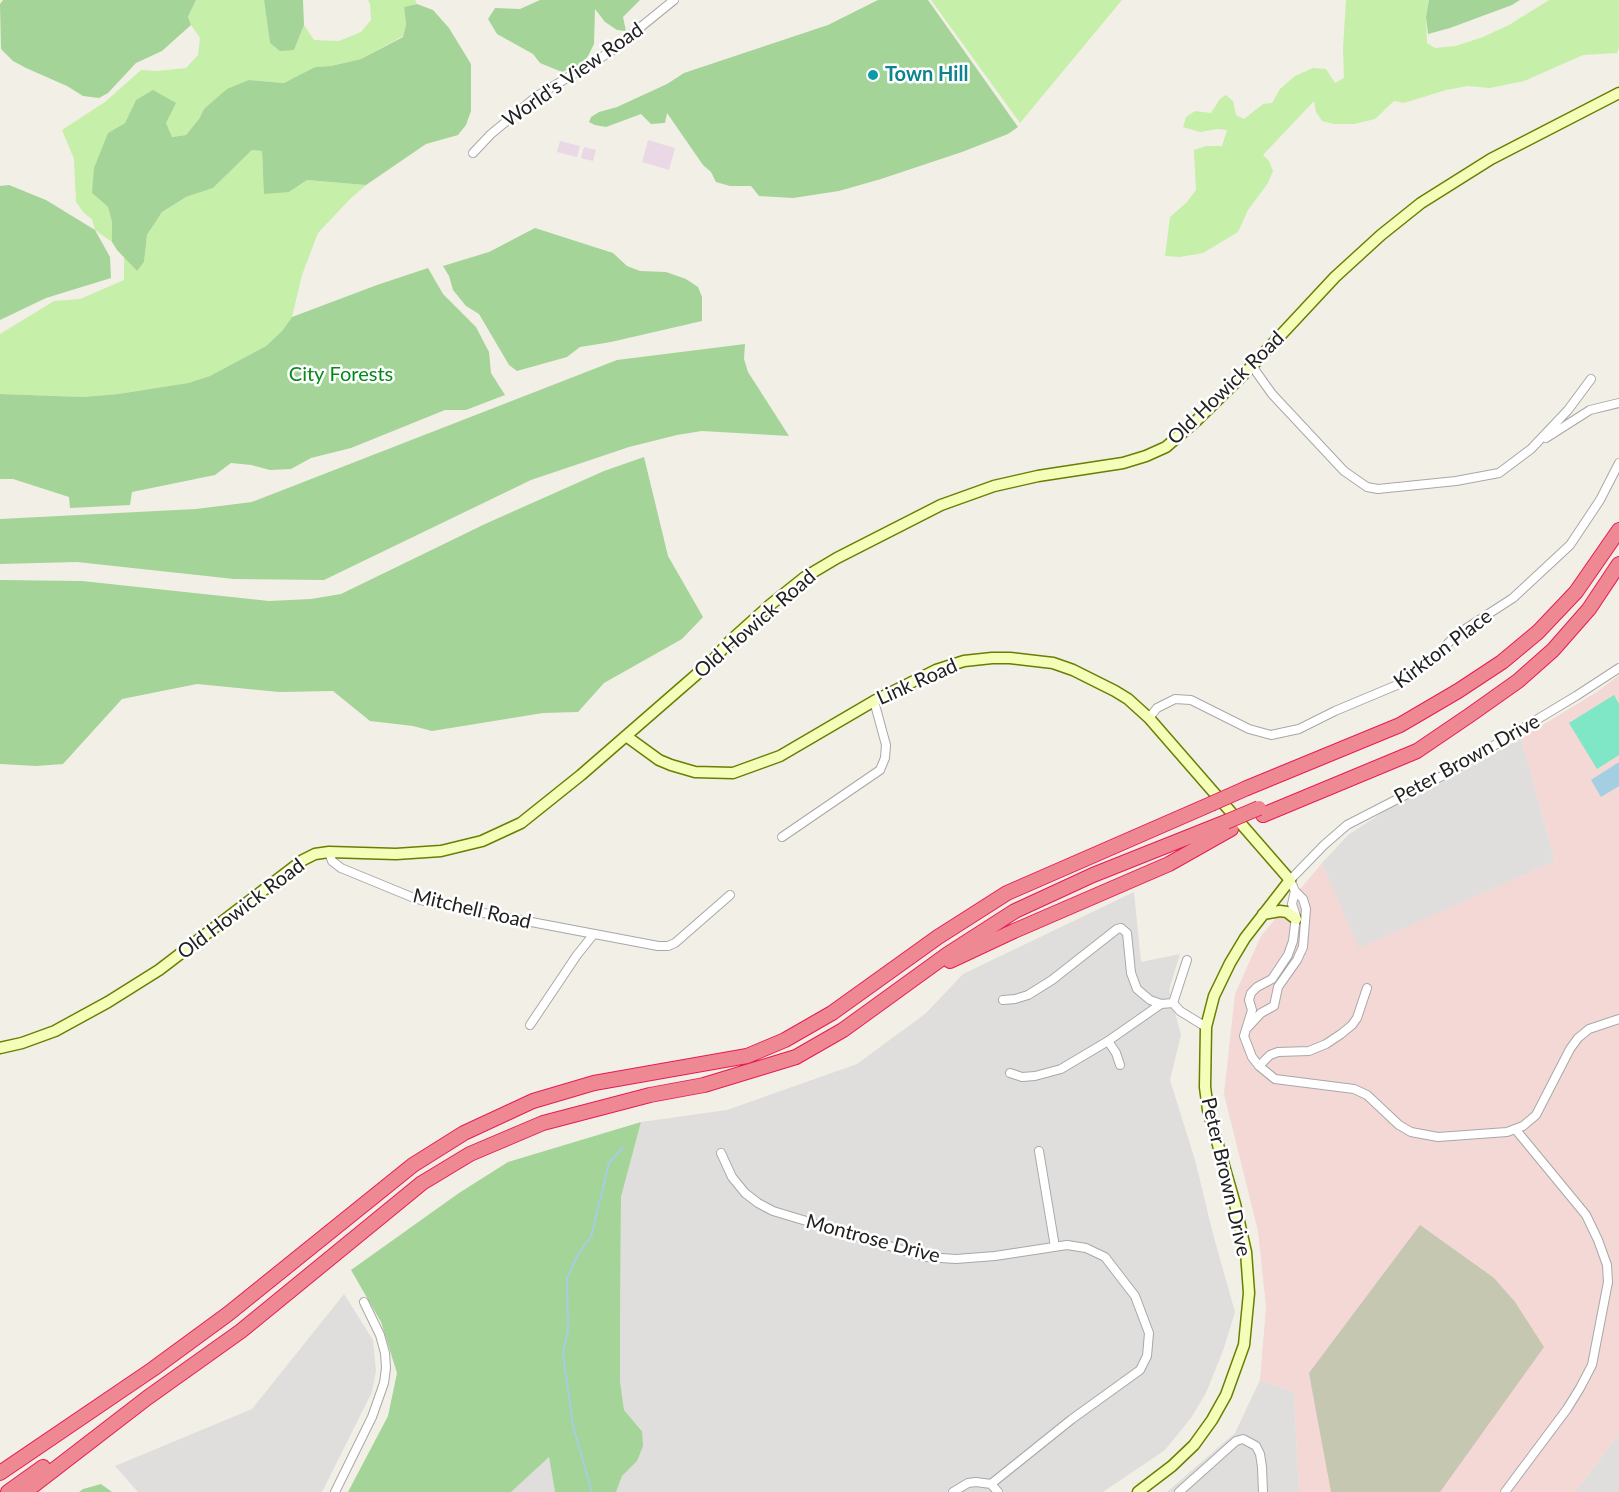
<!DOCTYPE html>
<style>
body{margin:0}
canvas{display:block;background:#f2efe6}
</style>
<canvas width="1619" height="1492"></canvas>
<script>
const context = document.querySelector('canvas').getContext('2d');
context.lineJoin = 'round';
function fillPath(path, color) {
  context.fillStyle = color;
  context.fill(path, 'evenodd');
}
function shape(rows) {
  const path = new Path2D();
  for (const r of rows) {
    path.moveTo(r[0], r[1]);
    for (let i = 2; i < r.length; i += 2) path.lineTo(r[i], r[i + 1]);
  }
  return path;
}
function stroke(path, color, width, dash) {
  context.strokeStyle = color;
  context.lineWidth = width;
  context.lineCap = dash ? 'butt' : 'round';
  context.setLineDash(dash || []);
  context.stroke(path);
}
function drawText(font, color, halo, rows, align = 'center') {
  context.font = font + ' Lato,sans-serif';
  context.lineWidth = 5;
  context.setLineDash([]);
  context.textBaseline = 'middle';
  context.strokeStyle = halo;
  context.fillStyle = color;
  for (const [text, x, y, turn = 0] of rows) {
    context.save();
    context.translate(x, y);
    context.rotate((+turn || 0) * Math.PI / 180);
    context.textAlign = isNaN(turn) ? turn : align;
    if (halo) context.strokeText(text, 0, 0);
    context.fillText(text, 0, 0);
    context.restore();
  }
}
const residential = shape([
 [1521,738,1555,861,1358,949,1322,863,1348,835,1385,811,1451,778],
 [1134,892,1141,962,1180,954,1169,990,1181,1035,1170,1080,1195,1160,1213,1234,1235,1312,1224,1348,1206,1393,1191,1418,1165,1450,1103,1492,616,1492,622,1476,637,1461,642,1430,624,1410,620,1381,620,1326,621,1197,641,1122,727,1110,857,1064,925,1014,963,974],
 [344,1294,373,1340,376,1371,372,1392,322,1492,138,1492,115,1466,252,1409],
 [1260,1380,1294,1392,1299,1492,1167,1492,1235,1433],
 [1619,1434,1619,1492,1575,1492],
 [549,1456,555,1492,511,1492]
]);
const commercial = shape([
 [1619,675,1619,1434,1575,1492,1299,1492,1294,1392,1260,1380,1266,1307,1258,1231,1224,1094,1235,994,1261,936,1322,863,1359,948,1555,861,1521,738,1597,692]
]);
const industrial = shape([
 [648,140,675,148,669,170,642,162],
 [560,141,580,146,577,157,557,152],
 [584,147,596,150,593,161,581,158]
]);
const construction = shape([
 [1420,1225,1494,1278,1515,1302,1544,1347,1440,1492,1331,1492,1309,1373]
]);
const grass = shape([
 [196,0,264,0,270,43,294,50,304,25,314,40,339,41,361,32,371,20,370,4,368,0,415,0,417,4,404,7,406,24,403,36,361,59,331,66,315,67,284,83,249,80,204,109,199,119,186,135,171,137,166,123,175,104,136,100,125,123,108,133,92,193,108,207,112,222,112,242,95,230,92,219,84,213,76,202,74,159,62,130,105,102,141,70,157,71,186,68,198,55,200,38,191,25,188,18],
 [931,0,1122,0,1020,123],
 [1346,0,1429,0,1426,17,1427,43,1435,48,1456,46,1483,37,1509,25,1549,0,1619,0,1619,47,1617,53,1583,55,1524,81,1490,88,1468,86,1446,90,1404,103,1394,101,1375,119,1354,124,1334,124,1322,121,1316,112,1314,101,1263,155,1269,161,1273,171,1268,183,1248,210,1238,232,1203,253,1180,257,1165,256,1170,217,1186,203,1196,190,1194,150,1206,146,1222,146,1227,130,1217,129,1200,132,1183,127,1186,117,1195,111,1211,113,1220,99,1226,95,1233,101,1236,115,1244,119,1263,104,1272,103,1280,89,1295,76,1313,68,1326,69,1335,83,1344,78,1343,48],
 [252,150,262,151,263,173,289,192,307,180,366,185,349,200,318,233,302,275,292,317,282,331,266,346,210,376,188,383,118,394,83,397,0,394,0,334,54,301,80,299,124,280,124,257,137,271,144,262,147,235,162,212,186,197,213,188]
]);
const forest = shape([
 [3,0,196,0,188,17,191,25,162,51,136,63,108,93,99,98,83,96,67,86,26,68,13,61,1,49,0,4],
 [264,0,303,0,304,25,294,50,280,51,270,43],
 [540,0,640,0,623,17,626,31,617,30,605,22,595,9,594,44,588,56,583,63,562,72,540,63,533,54,497,34,488,19,495,8,520,9],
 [878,0,928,0,1018,127,1008,134,962,152,881,179,839,191,793,198,759,196,751,186,730,186,716,182,711,172,703,165,667,113,665,123,651,124,641,114,606,127,595,125,589,122,591,117,599,112,617,107,667,84,684,73,828,25],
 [1429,0,1520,0,1512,5,1450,28,1428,34,1426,17],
 [417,4,433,10,449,28,471,64,471,111,466,125,458,135,426,144,366,185,307,180,289,192,264,194,262,151,252,150,213,188,186,197,162,212,147,235,144,262,137,271,117,250,112,242,112,222,108,207,92,193,94,168,108,133,125,123,136,100,153,90,176,103,166,123,172,137,186,135,199,119,204,109,227,89,249,80,284,83,315,67,331,66,361,59,403,37,406,24,404,7],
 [9,185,46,200,95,230,110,257,111,278,46,298,0,320,0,186],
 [535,228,613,253,627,266,640,271,666,272,686,279,698,287,702,297,702,321,611,342,580,347,567,357,517,371,509,365,479,314,466,306,453,290,449,276,443,266,489,252],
 [428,268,443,294,476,327,489,352,491,373,505,395,466,410,445,410,351,448,311,458,291,469,270,470,251,465,231,463,215,475,132,492,130,505,70,508,69,497,13,479,0,479,0,394,83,397,118,394,188,383,210,376,266,346,282,331,292,317,377,285],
 [745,344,744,359,748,372,789,436,702,431,677,435,629,447,531,480,324,580,234,579,77,562,0,564,0,519,196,509,252,502,617,360],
 [644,457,668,556,703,617,682,639,604,683,578,712,543,713,432,731,413,726,370,721,333,691,279,692,197,684,122,699,63,764,36,766,0,764,0,580,82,581,269,601,311,599,341,594,485,524,604,471],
 [641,1122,621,1197,620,1326,620,1381,624,1410,642,1431,643,1446,637,1461,622,1476,616,1492,555,1492,549,1457,511,1492,348,1492,388,1416,397,1373,381,1322,351,1270,459,1193,508,1162],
 [101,1484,112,1492,79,1492,83,1489]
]);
const pitch = shape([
 [1614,695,1619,704,1619,755,1597,769,1569,723]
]);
const water = shape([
 [1619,762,1619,786,1601,797,1591,780]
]);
const stream = shape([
 [592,1492,573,1426,563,1354,568,1329,567,1278,578,1254,591,1237,609,1163,623,1147]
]);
const street = shape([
 [473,153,491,134,537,96,610,52,674,0],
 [1252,366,1272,394,1344,471,1367,487,1378,489,1456,481,1499,473,1531,449,1568,410,1591,379],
 [1546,438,1590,410,1619,403],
 [1619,668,1576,696,1450,772,1347,825,1324,845,1290,880,1295,891,1292,904,1296,916,1293,941,1288,955,1272,979,1257,987,1251,993,1249,1000,1252,1010,1244,1036,1252,1057,1259,1066,1275,1079,1354,1089,1367,1095,1399,1125,1411,1132,1438,1137,1507,1132,1523,1126,1536,1115,1570,1049,1578,1038,1589,1029,1619,1019],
 [1149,718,1157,708,1175,699,1191,700,1249,729,1271,735,1299,729,1335,711,1397,685,1430,662,1456,635,1513,598,1570,545,1600,500,1619,463],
 [782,837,880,770,885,758,886,745,874,701],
 [329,852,332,861,341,868,414,898,431,903,658,946,668,946,675,943,730,895],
 [1187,960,1173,1003,1180,1011,1206,1027],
 [1003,1000,1015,999,1028,995,1052,980,1117,929,1121,928,1127,933,1131,973,1137,989,1150,1000,1161,1004,1173,1003],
 [530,1025,577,955,593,935],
 [1247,1028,1261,1013,1274,1006,1278,987,1297,960,1303,947,1306,909,1303,899,1295,891],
 [1108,1041,1116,1053,1120,1065],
 [1259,1066,1270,1055,1278,1052,1309,1051,1326,1044,1341,1034,1352,1025,1357,1018,1367,988],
 [1010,1073,1022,1077,1035,1076,1061,1069,1108,1041,1161,1004],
 [1039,1151,1055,1247],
 [721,1153,732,1177,745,1193,758,1203,773,1211,926,1257,956,1259,995,1256,1067,1245,1086,1248,1105,1257,1135,1296,1149,1333,1147,1356,1140,1370,1072,1419,991,1484],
 [335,1492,372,1417,384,1383,386,1368,385,1353,380,1335,364,1302],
 [953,1492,968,1483,976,1482,991,1484,998,1492],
 [1179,1492,1236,1441,1243,1439,1256,1446,1260,1454,1262,1467,1263,1492],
 [1505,1492,1567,1409,1580,1388,1592,1365,1608,1282,1607,1265,1598,1240,1586,1215,1516,1130]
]);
const secondary = shape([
 [626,736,659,760,671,765,695,772,733,773,780,756,874,701,936,670,964,661,992,658,1010,658,1053,663,1073,670,1115,691,1128,699,1149,718,1290,880,1245,938,1230,963,1214,996,1206,1027,1205,1087,1208,1110,1235,1204,1246,1252,1249,1293,1244,1345,1226,1395,1212,1420,1194,1445,1172,1466,1138,1492],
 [1263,914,1280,911,1287,912,1296,919],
 [0,1048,22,1043,55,1031,108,1002,159,970,303,860,315,854,329,852,396,854,441,851,482,841,521,823,581,775,712,661,730,641,770,605,805,577,837,558,941,505,994,486,1038,476,1123,463,1146,456,1166,447,1196,421,1252,366,1335,277,1381,235,1421,203,1491,159,1619,93]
]);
const highway = shape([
 [1247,788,1400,725,1458,691,1502,662,1538,632,1576,592,1619,530],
 [1263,815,1417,751,1470,715,1518,681,1553,650,1589,609,1619,564],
 [950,961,1014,931,1169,864,1231,829],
 [0,1473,153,1369,228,1314,413,1165,464,1133,533,1101,594,1083,747,1056,785,1040,832,1013,938,937,1007,893,1211,804],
 [8,1492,43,1467],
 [25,1492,147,1398,241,1331,422,1183,470,1154,543,1123,650,1095,704,1085,796,1057,843,1030,948,954,1015,911,1093,875,1226,822]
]);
const highwayBridge = shape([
 [1211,804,1247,788],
 [1226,822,1259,808]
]);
const markers = [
 [873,75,6,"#0f9aa8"]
];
const streetNames = [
 ["World's View Road",573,75,-35],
 ["Old Howick Road",1226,388,-44],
 ["Old Howick Road",755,624,-41],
 ["Kirkton Place",1443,649,-37],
 ["Link Road",917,682,-24],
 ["Peter Brown Drive",1467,759,-29],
 ["Old Howick Road",241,909,-37],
 ["Mitchell Road",472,909,13],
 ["Peter Brown Drive",1226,1177,77],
 ["Montrose Drive",873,1239,15]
];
const cultureNames = [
 ["Town Hill",885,75]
];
const parkNames = [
 ["City Forests",341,375]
];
fillPath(residential, '#dfdedd');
fillPath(commercial, '#f3d8d5');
fillPath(industrial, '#ebd8e6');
fillPath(construction, '#c5c7b1');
fillPath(grass, '#c6efa9');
fillPath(forest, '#a5d498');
fillPath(pitch, '#7fe6c6');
fillPath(water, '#a4cfe2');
stroke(stream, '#a4cfe2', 2);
stroke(street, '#a8a8a8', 10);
stroke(secondary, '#687f00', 13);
stroke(highway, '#e81b51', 16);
stroke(street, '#fff', 8);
stroke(secondary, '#f5feb8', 10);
stroke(highway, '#ee8994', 14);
stroke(highwayBridge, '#e81b51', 16, []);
stroke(highwayBridge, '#ee8994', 14);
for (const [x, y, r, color] of markers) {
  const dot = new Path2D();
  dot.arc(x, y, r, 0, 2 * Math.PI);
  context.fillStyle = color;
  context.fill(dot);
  stroke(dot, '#fff', 2);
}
drawText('20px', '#212121', '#fff', streetNames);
drawText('bold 20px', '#0d838f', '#fff', cultureNames, 'left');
drawText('20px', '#038a19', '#fff', parkNames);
</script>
